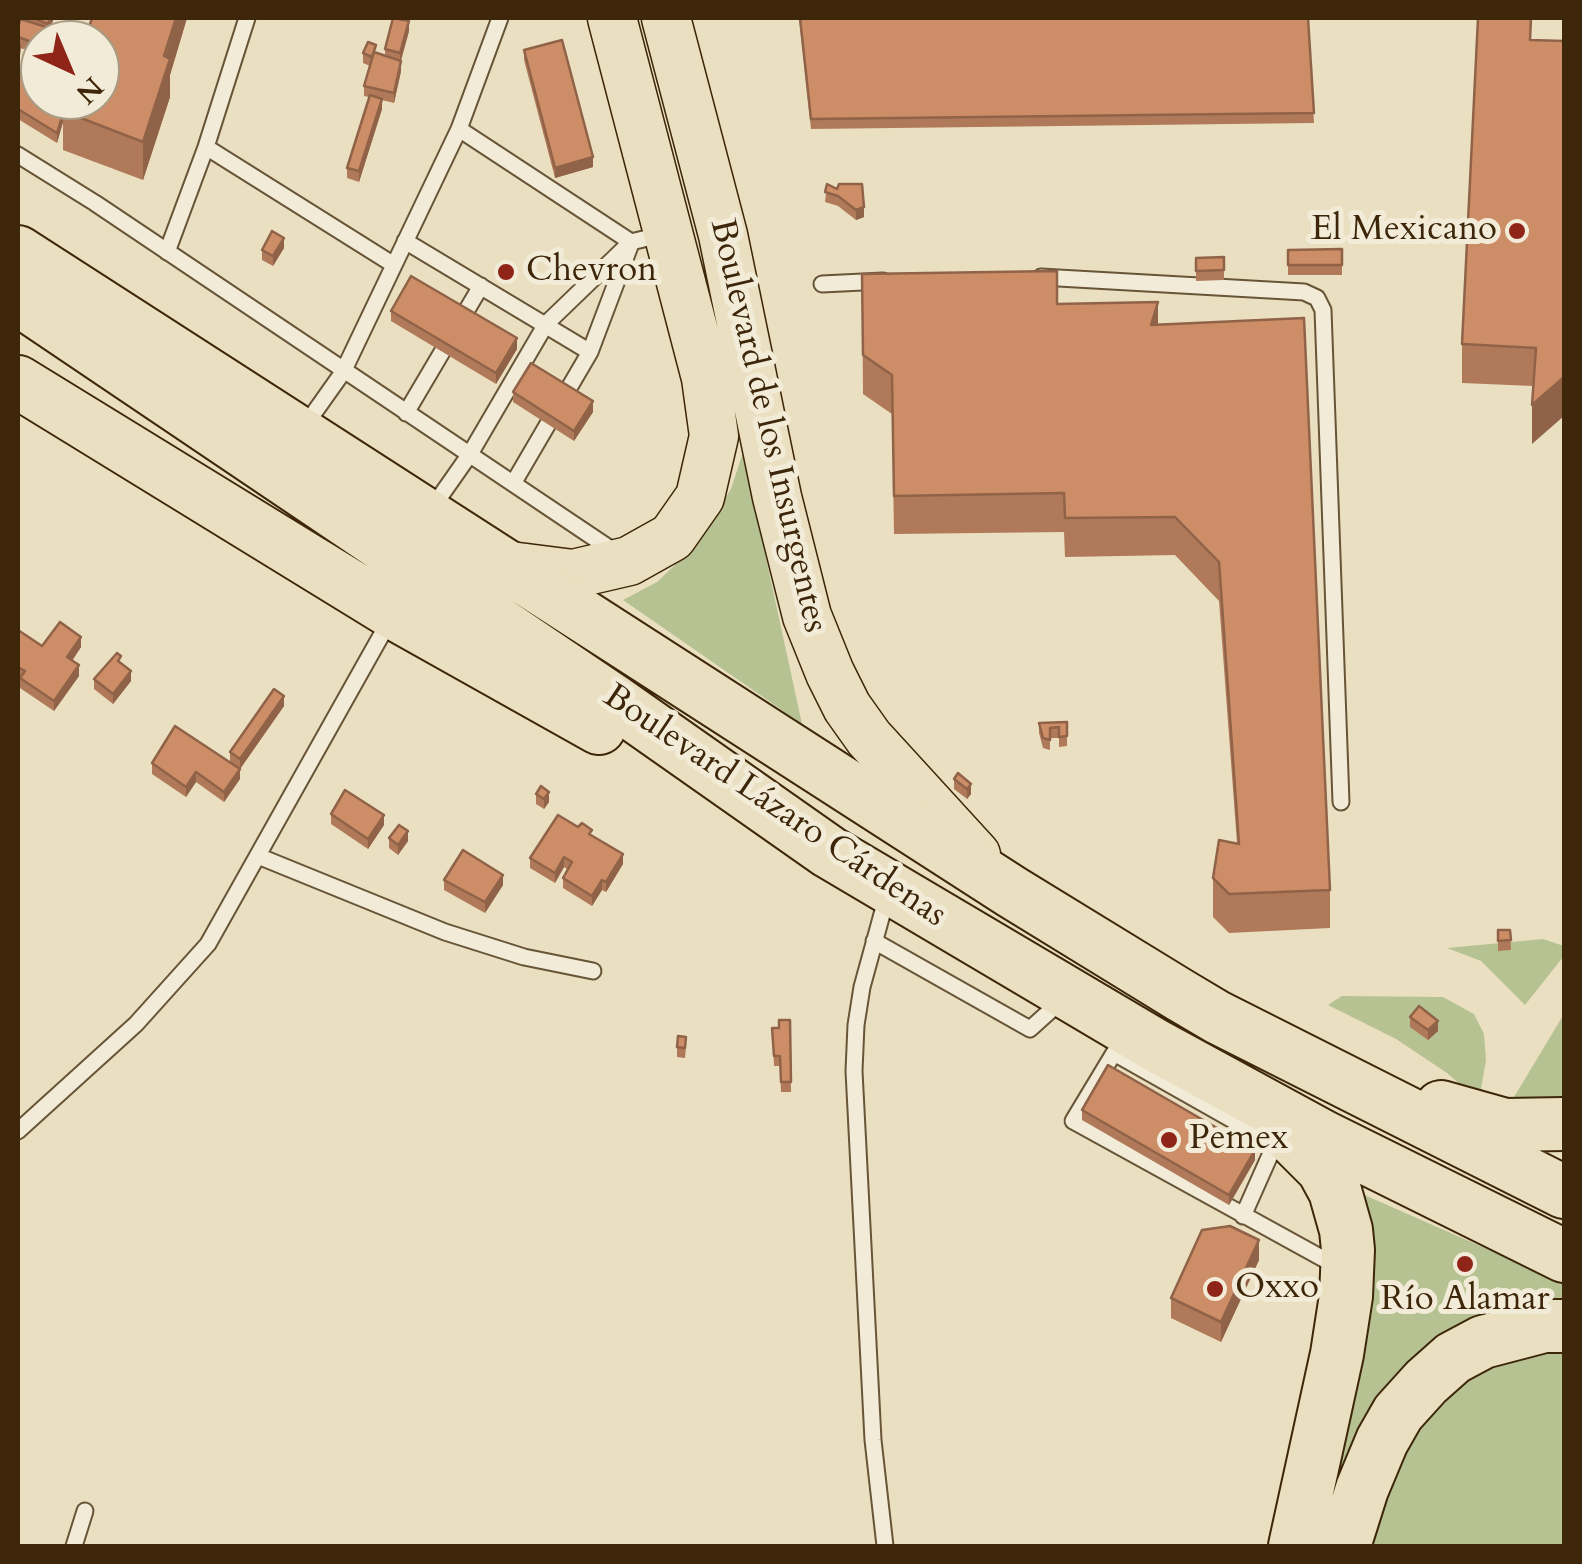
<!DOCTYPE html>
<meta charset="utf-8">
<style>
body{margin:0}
#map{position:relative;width:1582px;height:1564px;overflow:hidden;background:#eae0c1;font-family:Cardo,serif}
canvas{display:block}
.frame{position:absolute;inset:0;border:20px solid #3d2609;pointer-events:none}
.north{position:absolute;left:20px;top:20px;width:100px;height:100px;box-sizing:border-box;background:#f1ebd7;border:2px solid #a99c85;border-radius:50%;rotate:136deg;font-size:28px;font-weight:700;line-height:40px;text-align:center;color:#3d2609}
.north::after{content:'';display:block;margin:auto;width:35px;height:45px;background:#8f2418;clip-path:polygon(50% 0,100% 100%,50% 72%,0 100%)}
</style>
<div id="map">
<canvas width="1582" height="1564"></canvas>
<div class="frame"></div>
<div class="north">N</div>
</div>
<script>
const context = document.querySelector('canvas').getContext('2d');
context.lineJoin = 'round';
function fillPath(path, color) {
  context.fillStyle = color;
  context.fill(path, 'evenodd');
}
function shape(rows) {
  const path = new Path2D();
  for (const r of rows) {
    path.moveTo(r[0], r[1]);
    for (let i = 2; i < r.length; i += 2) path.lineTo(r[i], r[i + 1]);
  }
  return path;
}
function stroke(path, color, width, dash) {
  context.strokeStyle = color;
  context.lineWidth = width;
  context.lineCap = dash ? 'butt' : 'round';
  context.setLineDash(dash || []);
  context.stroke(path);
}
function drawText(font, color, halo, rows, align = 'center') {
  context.font = font + ' Cardo,serif';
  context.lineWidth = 10;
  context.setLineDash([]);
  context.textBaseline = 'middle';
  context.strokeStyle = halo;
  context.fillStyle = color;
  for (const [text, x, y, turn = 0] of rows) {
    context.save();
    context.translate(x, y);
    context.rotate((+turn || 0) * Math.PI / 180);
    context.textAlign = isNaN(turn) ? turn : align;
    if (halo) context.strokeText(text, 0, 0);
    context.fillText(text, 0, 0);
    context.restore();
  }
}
const green = shape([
 [743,452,802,724,623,600,657,582,696,545,731,489],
 [1543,939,1564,946,1564,956,1525,1005,1481,961,1447,948],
 [1342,996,1443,997,1474,1014,1484,1034,1486,1060,1479,1101,1447,1073,1396,1039,1328,1005],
 [1564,1014,1564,1099,1537,1101,1514,1097],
 [1351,1189,1564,1283,1564,1298,1533,1301,1474,1320,1310,1546],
 [1564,1338,1564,1546,1363,1546,1385,1461,1443,1384]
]);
const lane = shape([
 [459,129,631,242],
 [206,147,394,265],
 [18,155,95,203,618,554],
 [405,241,590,352],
 [167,252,206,147,247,18],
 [1041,277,1304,292,1317,298,1323,310,1341,802],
 [822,284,883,281],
 [406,413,481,286],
 [304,427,343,372,459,129,500,18],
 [514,482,590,352,630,246],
 [430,511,470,454,546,324,631,242,664,234],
 [258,856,445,932,524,957,593,971],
 [874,941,1030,1029,1061,1001],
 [1123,1038,1073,1121,1340,1268],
 [1114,1053,1275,1144,1243,1216],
 [18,1131,136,1024,208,944,391,618],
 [74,1546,85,1511],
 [885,1546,873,1440,854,1071,856,1025,862,987,887,896]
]);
const primary = shape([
 [666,18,723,235,777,497,807,616,830,673,847,707,869,738,976,855],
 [510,566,573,574,629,561,672,537,700,497,714,436,706,378,612,18]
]);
const highway = shape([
 [18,252,1012,892,1180,995,1217,1017,1564,1192],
 [18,299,614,701,829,852,1155,1045,1324,1137,1564,1256],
 [18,382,394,613,599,728],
 [1441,1107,1505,1125,1564,1124],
 [1282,1128,1323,1169,1335,1191,1346,1230,1348,1250,1346,1296,1337,1354,1295,1546],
 [1344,1546,1362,1489,1382,1441,1398,1413,1426,1382,1453,1358,1483,1342,1544,1326,1564,1326]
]);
const wall = shape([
 [18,18,54,18,50,28,74,40,40,40,40,65,27,61,27,50,20,48,20,72,100,100,92,18,187,18,170,75,170,97,143,180,63,150,63,122,57,143,18,119,18,26,19,22,18,21],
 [799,18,1308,18,1314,123,811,129],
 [409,31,401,61,401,71,394,103,382,100,382,109,359,182,347,178,347,168,369,97,364,96,364,86,370,66,363,63,363,53,376,53,385,56,385,49],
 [1531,40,1564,41,1532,444,1533,386,1462,383,1462,344],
 [524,50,593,167,555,178,524,60],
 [827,184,864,217,856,220,838,206,825,202],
 [284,248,273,266,262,260,262,250],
 [1342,249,1342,275,1288,275,1288,250],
 [1224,257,1224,280,1196,281,1196,258],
 [862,274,1057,304,1158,325,1330,890,1330,928,1229,933,1213,917,1213,878,1237,843,1219,601,1175,555,1065,557,1064,532,894,534,892,414,863,394],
 [391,311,517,349,496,384,391,321],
 [513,392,593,412,574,441,513,402],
 [18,630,42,646,81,647,72,661,79,676,54,711,20,688,20,678,18,677],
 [94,679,131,681,113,704,94,689],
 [284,706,240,769,230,762,230,752],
 [1067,722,1067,746,1059,747,1059,738,1050,738,1050,750,1043,748,1039,733,1039,723],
 [152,763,240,779,224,802,196,782,186,797,152,774],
 [958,773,971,794,967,799,954,789,954,779],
 [536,794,549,802,544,809,536,804],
 [331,814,384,825,368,849,331,824],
 [592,835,623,864,606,892,602,890,592,906,563,888,563,878,568,870,564,867,555,883,530,868,530,858],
 [389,838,408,841,398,855,389,848],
 [444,880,503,885,485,913,444,890],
 [1498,930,1510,930,1511,950,1498,951],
 [1410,1017,1438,1031,1428,1040,1410,1027],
 [790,1020,791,1092,781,1092,780,1066,774,1066,772,1028,779,1028],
 [677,1047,686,1047,685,1058,677,1057],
 [1082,1110,1255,1160,1229,1205,1082,1120],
 [1259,1260,1221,1342,1171,1318,1171,1298]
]);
const shadedWall = shape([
 [50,18,54,18,48,34,48,24],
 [176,18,187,18,170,75,170,97,143,180,143,142],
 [409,21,409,31,400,63,400,53],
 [401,61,401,71,394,103,394,93],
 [382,99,382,109,359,182,359,171],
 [63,112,63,122,57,143,57,133],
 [593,157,593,167,555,178,555,168],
 [864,207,864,217,856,220,856,210],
 [284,238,284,248,273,266,273,256],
 [1158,302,1158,341,1151,325],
 [517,338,517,349,496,384,496,373],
 [1564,377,1564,416,1532,444,1532,405],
 [593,401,593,412,574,441,574,431],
 [81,637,81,647,67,668,67,657],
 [79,665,79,676,54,711,54,701],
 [131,671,131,681,113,704,113,694],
 [284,696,284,706,240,769,240,759],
 [240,769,240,779,224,802,224,792],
 [196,772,196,782,186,797,186,787],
 [971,784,971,794,967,799,967,789],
 [549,792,549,802,544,809,544,799],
 [384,815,384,825,368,849,368,839],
 [408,831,408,841,398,855,398,845],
 [623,854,623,864,606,892,606,882],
 [564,857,564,867,555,883,555,873],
 [503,875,503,885,485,913,485,902],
 [602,880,602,890,592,906,592,896],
 [1438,1021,1438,1031,1428,1040,1428,1030],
 [1255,1150,1255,1160,1229,1205,1229,1195],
 [1259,1240,1259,1260,1221,1342,1221,1322]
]);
const building = shape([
 [33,18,50,18,48,24,33,18],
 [92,18,176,18,164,56,170,59,143,142,63,111,67,100,100,100,100,40,85,40,92,18],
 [393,18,409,21,400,53,385,49,393,18],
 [800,18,1308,18,1314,113,811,119,800,18],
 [1478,18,1531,18,1530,40,1564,41,1564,377,1532,405,1536,348,1462,344,1478,18],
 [21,19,74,36,73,40,40,40,40,55,27,51,29,41,18,37,18,26,21,19],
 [562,40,593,157,555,168,524,50,562,40],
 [18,41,20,46,18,62,18,41],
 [368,42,376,45,372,57,363,53,368,42],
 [374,52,401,61,394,93,364,86,374,52],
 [18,72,40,79,40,100,67,100,57,133,18,109,18,72],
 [370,95,382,99,359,171,347,168,370,95],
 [827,184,837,189,839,184,862,184,864,207,856,210,838,196,825,192,827,184],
 [272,231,284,238,273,256,262,250,272,231],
 [1342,249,1342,265,1288,265,1288,250,1342,249],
 [1224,257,1224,270,1196,271,1196,258,1224,257],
 [1057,271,1057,304,1158,302,1151,325,1304,318,1330,890,1229,894,1213,878,1219,840,1239,844,1219,562,1175,517,1065,518,1064,493,894,496,892,375,863,355,862,274,1057,271],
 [411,276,517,338,496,373,391,311,411,276],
 [531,363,593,401,574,431,513,392,531,363],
 [60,622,81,637,67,657,79,665,54,701,20,678,25,671,18,667,18,630,42,646,60,622],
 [117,653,121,656,118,661,131,671,113,694,94,679,117,653],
 [274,689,284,696,240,759,230,752,274,689],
 [1067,722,1067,736,1059,737,1059,727,1050,728,1050,740,1043,738,1039,723,1067,722],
 [175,726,240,769,224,792,196,772,186,787,152,763,175,726],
 [958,773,971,784,967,789,954,779,958,773],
 [541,786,549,792,544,799,536,794,541,786],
 [345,790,384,815,368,839,331,814,345,790],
 [558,815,578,827,582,823,592,830,589,834,623,854,606,882,602,880,592,896,563,878,572,862,564,857,555,873,530,858,558,815],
 [399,825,408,831,398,845,389,838,399,825],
 [463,850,503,875,485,902,444,880,463,850],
 [1498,930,1510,930,1511,940,1498,941,1498,930],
 [1419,1006,1438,1021,1428,1030,1410,1017,1419,1006],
 [779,1020,790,1020,791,1082,781,1082,780,1056,774,1056,772,1028,779,1028,779,1020],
 [678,1036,686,1037,685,1048,677,1047,678,1036],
 [1108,1065,1255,1150,1229,1195,1082,1110,1108,1065],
 [1230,1226,1259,1240,1221,1322,1171,1298,1202,1230,1230,1226]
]);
const markers = [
 [1517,231,10,"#8f2418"],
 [506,272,10,"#8f2418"],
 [1169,1140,10,"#8f2418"],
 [1465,1264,10,"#8f2418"],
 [1215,1289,10,"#8f2418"]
];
const poiNames = [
 ["El Mexicano",1497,231,"right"],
 ["Chevron",526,272],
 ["Pemex",1189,1140],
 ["Oxxo",1235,1289],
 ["Río Alamar",1465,1301,"center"]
];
const streetNames = [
 ["Boulevard de los Insurgentes",767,426,77],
 ["Boulevard Lázaro Cárdenas",774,807,34]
];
fillPath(green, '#b7c292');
stroke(lane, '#685437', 19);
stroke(primary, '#3d2609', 51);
stroke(highway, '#3d2609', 56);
stroke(lane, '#f1ebd7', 15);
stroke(primary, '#eae0c1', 48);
stroke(highway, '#eae0c1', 52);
fillPath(wall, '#b07959');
fillPath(shadedWall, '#906348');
fillPath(building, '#cd8d67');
stroke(building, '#906348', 2.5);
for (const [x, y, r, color] of markers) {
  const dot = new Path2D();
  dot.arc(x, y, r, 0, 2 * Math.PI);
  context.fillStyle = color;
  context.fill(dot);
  stroke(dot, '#f1ebd7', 4);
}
drawText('35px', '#3d2609', '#f1ebd7', poiNames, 'left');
drawText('35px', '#3d2609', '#f1ebd7', streetNames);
</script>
